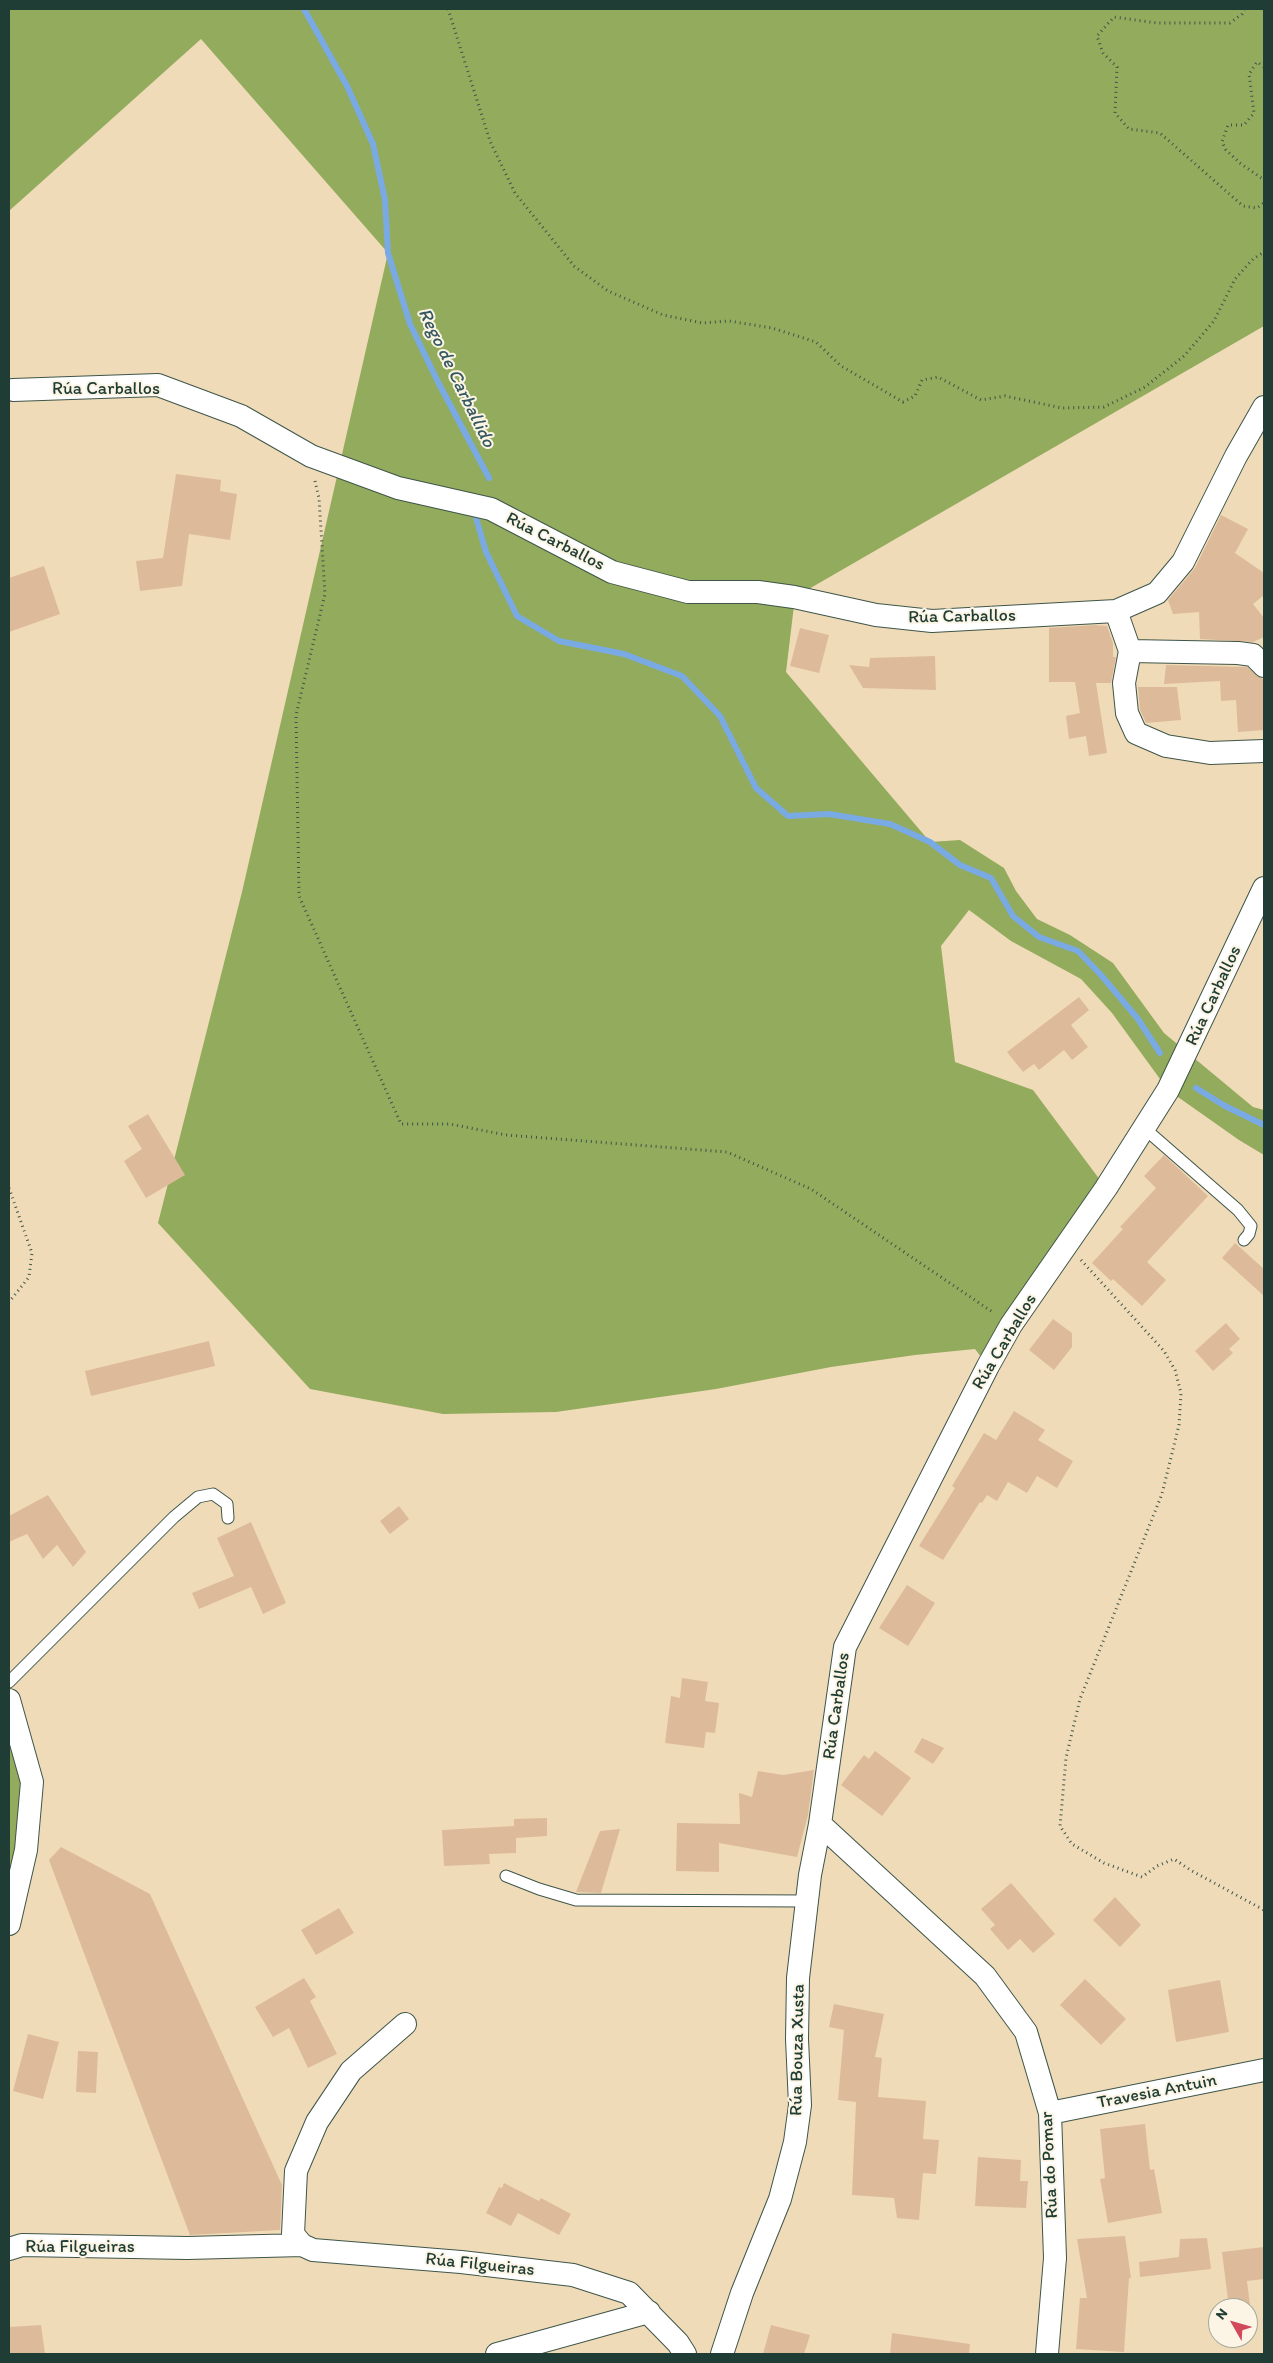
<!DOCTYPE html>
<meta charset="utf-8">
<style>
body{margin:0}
#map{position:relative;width:1273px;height:2363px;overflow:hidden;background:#f0dbb9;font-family:Itim,sans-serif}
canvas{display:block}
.frame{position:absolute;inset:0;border:10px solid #1f3d34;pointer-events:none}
.north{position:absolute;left:1208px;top:2298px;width:50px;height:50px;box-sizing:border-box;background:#fcf5e5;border:1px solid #a4ab9e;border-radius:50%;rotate:308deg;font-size:14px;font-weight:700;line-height:20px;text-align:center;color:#1f3d34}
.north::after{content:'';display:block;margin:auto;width:18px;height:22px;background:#d1495b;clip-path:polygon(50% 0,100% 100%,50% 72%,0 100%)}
</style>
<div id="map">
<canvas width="1273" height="2363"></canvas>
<div class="frame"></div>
<div class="north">N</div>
</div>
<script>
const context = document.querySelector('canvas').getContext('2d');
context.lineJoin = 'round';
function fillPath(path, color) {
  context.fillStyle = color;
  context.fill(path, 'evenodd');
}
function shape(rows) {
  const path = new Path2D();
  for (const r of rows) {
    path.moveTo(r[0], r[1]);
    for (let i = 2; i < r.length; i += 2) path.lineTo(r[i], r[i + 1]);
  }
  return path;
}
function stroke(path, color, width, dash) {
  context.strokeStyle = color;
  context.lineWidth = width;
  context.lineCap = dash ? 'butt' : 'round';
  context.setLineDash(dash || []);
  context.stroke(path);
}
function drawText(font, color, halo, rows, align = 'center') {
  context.font = font + ' Itim,sans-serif';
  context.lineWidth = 4;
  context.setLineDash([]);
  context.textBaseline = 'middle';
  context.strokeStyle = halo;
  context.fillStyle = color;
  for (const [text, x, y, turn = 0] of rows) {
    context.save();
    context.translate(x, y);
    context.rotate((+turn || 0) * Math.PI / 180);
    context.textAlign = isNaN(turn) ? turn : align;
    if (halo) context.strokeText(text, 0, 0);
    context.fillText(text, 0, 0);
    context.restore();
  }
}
const forest = shape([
 [9,9,1264,9,1264,326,795,597,786,672,930,842,960,840,1004,868,1016,891,1037,919,1070,935,1113,963,1164,1033,1253,1107,1264,1110,1264,1155,1239,1140,1168,1090,1112,1013,1081,979,1011,941,969,910,941,946,955,1062,1033,1090,1106,1188,988,1366,975,1349,915,1355,831,1367,716,1389,556,1412,443,1414,310,1389,158,1223,242,892,388,253,201,39,9,211],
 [9,1707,29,1824,9,1891]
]);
const stream = shape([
 [304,9,347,86,373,144,385,200,388,253,410,324,438,382,489,478],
 [476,518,486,552,517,616,559,641,624,654,682,676,720,716,756,788,788,816,829,814,890,824,930,842,960,865,991,878,1013,916,1039,937,1078,951,1101,975,1138,1019,1160,1053],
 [1196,1088,1225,1106,1264,1125]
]);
const building = shape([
 [176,474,221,480,220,491,237,494,230,540,189,534,182,586,140,591,136,561,163,558],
 [1221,515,1248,529,1235,553,1264,573,1264,595,1253,604,1264,618,1264,637,1253,642,1200,639,1199,612,1173,614,1168,600,1195,568],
 [44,566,60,614,9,632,9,578],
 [1095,625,1107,626,1113,643,1113,657,1116,657,1111,683,1096,683,1107,753,1089,756,1086,736,1069,739,1066,716,1080,713,1075,682,1049,682,1049,628],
 [800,628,829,635,819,673,790,666],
 [935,656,936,690,863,688,849,665,869,667,870,658],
 [1166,665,1247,667,1264,680,1264,730,1238,732,1236,700,1221,701,1220,681,1164,684],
 [1138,687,1177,687,1181,720,1146,723,1140,710],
 [1079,997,1089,1010,1071,1025,1088,1047,1072,1060,1064,1050,1039,1070,1034,1064,1023,1072,1007,1052],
 [148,1114,185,1175,146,1198,124,1161,142,1149,128,1126],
 [1164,1155,1208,1196,1147,1262,1166,1280,1142,1306,1113,1279,1111,1281,1092,1263,1123,1229,1120,1227,1156,1188,1144,1176],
 [1235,1243,1264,1269,1264,1296,1222,1258],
 [1053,1319,1072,1333,1072,1347,1054,1370,1029,1350],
 [1226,1323,1240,1339,1229,1349,1233,1353,1213,1371,1195,1351],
 [209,1341,215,1366,91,1396,85,1371],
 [1014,1411,1045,1430,1038,1440,1073,1461,1057,1488,1037,1476,1027,1493,1008,1482,997,1501,987,1495,982,1503,980,1502,943,1560,919,1546,955,1488,952,1486,984,1433,996,1440],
 [48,1495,86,1552,73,1567,57,1545,43,1559,27,1534,9,1542,9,1516],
 [399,1506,409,1519,390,1534,380,1521],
 [251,1522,286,1603,263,1614,251,1587,199,1609,192,1593,234,1576,217,1538],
 [907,1585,935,1603,908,1646,879,1628],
 [682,1678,708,1682,705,1701,719,1703,715,1733,706,1732,704,1748,665,1743,671,1696,680,1698],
 [922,1738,944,1748,933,1764,914,1752],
 [875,1751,911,1778,882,1816,841,1785,864,1755,869,1759],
 [814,1770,808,1815,797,1857,719,1843,719,1872,676,1871,677,1823,740,1824,739,1793,752,1797,758,1771,783,1775],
 [547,1818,547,1836,516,1838,516,1853,489,1854,490,1864,444,1866,442,1830,514,1826,514,1819],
 [620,1829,601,1893,576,1892,600,1831],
 [61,1847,150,1894,282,2185,280,2230,190,2235,49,1860],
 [1011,1883,1055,1934,1033,1953,1020,1939,1008,1950,990,1929,995,1925,981,1909],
 [1115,1897,1141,1925,1120,1947,1093,1920],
 [339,1908,354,1933,316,1955,301,1930],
 [304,1978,316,1997,310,2001,337,2054,308,2068,289,2028,273,2037,255,2007],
 [1085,1979,1126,2019,1101,2045,1060,2005],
 [1220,1980,1229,2032,1176,2042,1168,1990],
 [834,2004,884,2014,875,2057,882,2058,878,2097,926,2101,923,2139,939,2140,936,2174,923,2173,919,2220,897,2218,894,2198,852,2195,856,2102,838,2100,844,2030,829,2027],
 [28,2034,59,2042,43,2099,13,2091],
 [78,2051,98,2052,96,2093,76,2092],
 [1145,2124,1150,2170,1154,2169,1162,2213,1108,2223,1100,2179,1105,2178,1100,2129],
 [978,2157,1021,2160,1020,2181,1028,2181,1026,2208,975,2206],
 [504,2183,539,2201,541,2198,571,2214,559,2235,518,2213,511,2226,486,2213,499,2187,502,2188],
 [1125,2236,1131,2278,1129,2278,1124,2352,1076,2349,1080,2298,1087,2298,1077,2239],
 [1207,2238,1211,2269,1140,2277,1139,2262,1179,2257,1180,2239],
 [1264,2247,1264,2279,1247,2281,1254,2337,1248,2337,1248,2308,1229,2308,1222,2252],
 [41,2325,45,2354,9,2354,9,2327],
 [771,2325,810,2335,804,2354,763,2354],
 [892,2333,970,2344,969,2354,890,2354]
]);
const path = shape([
 [448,9,490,141,515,193,574,266,608,291,663,315,702,323,729,321,772,328,816,342,841,366,903,402,915,396,922,380,938,377,981,400,1005,396,1062,408,1104,407,1145,387,1184,356,1214,321,1235,279,1253,259,1264,252],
 [1244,9,1242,14,1230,23,1157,23,1114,17,1097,36,1103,53,1117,67,1115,113,1129,129,1160,133,1243,206,1257,208,1264,203],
 [1264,67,1257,62,1249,74,1254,113,1244,125,1228,125,1222,142,1226,150,1240,163,1264,180],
 [315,481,319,498,325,594,296,715,299,896,401,1124,450,1124,506,1135,727,1152,811,1189,994,1313],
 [9,1188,32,1253,29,1277,9,1302],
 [1081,1260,1164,1351,1175,1370,1181,1393,1179,1425,1162,1494,1080,1699,1066,1758,1060,1826,1072,1844,1104,1863,1142,1877,1157,1866,1174,1859,1192,1871,1264,1910]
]);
const lane = shape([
 [1144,1128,1238,1210,1251,1226,1249,1234,1244,1240],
 [9,1682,174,1517,198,1497,213,1494,227,1504,228,1518],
 [506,1876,539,1889,576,1900,807,1901]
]);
const street = shape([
 [13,390,158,385,241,416,311,456,398,488,491,509,612,572,688,592,758,592,794,597,876,615,932,621,1116,611,1157,593,1183,562,1236,456,1264,407],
 [1116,611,1130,651,1124,683,1127,713,1136,733,1166,746,1210,753,1264,751],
 [1130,651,1238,653,1253,655,1264,666],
 [9,1700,32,1782,26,1850,9,1924],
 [820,1824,985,1976,1026,2032,1050,2113,1055,2258,1047,2354],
 [1050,2113,1264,2070],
 [302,2245,293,2234,296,2171,317,2122,351,2071,405,2024],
 [9,2249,22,2245,187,2248,302,2245,313,2250,461,2262,573,2275,629,2293,678,2343,685,2354],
 [497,2354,649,2312],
 [722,2354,742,2293,780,2199,795,2142,800,2105,797,2039,798,1978,810,1875,820,1824,845,1647,988,1366,1011,1325,1106,1188,1168,1090,1264,888]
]);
const streetNames = [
 ["Rúa Carballos",106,389],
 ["Rúa Carballos",555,542,27],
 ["Rúa Carballos",962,617,-1],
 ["Rúa Carballos",1214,996,-65],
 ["Rúa Carballos",1005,1342,-59],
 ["Rúa Carballos",837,1706,-82],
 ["Rúa Bouza Xusta",798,2050,-89],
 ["Travesia Antuin",1157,2092,-11],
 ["Rúa do Pomar",1050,2165,-93],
 ["Rúa Filgueiras",80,2247],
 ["Rúa Filgueiras",480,2265,6]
];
const waterNames = [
 ["Rego de Carballido",456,378,64]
];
fillPath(forest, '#93ab5c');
stroke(stream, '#7aaae4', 6);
fillPath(building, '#ddbb9a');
stroke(lane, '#3e5548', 13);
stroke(street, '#3e5548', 24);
stroke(path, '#3e5548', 3, [1, 4]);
stroke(lane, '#fff', 11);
stroke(street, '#fff', 22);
drawText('18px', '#1f3d34', '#fcf5e5', streetNames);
drawText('italic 19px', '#365860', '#fcf5e5', waterNames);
</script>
